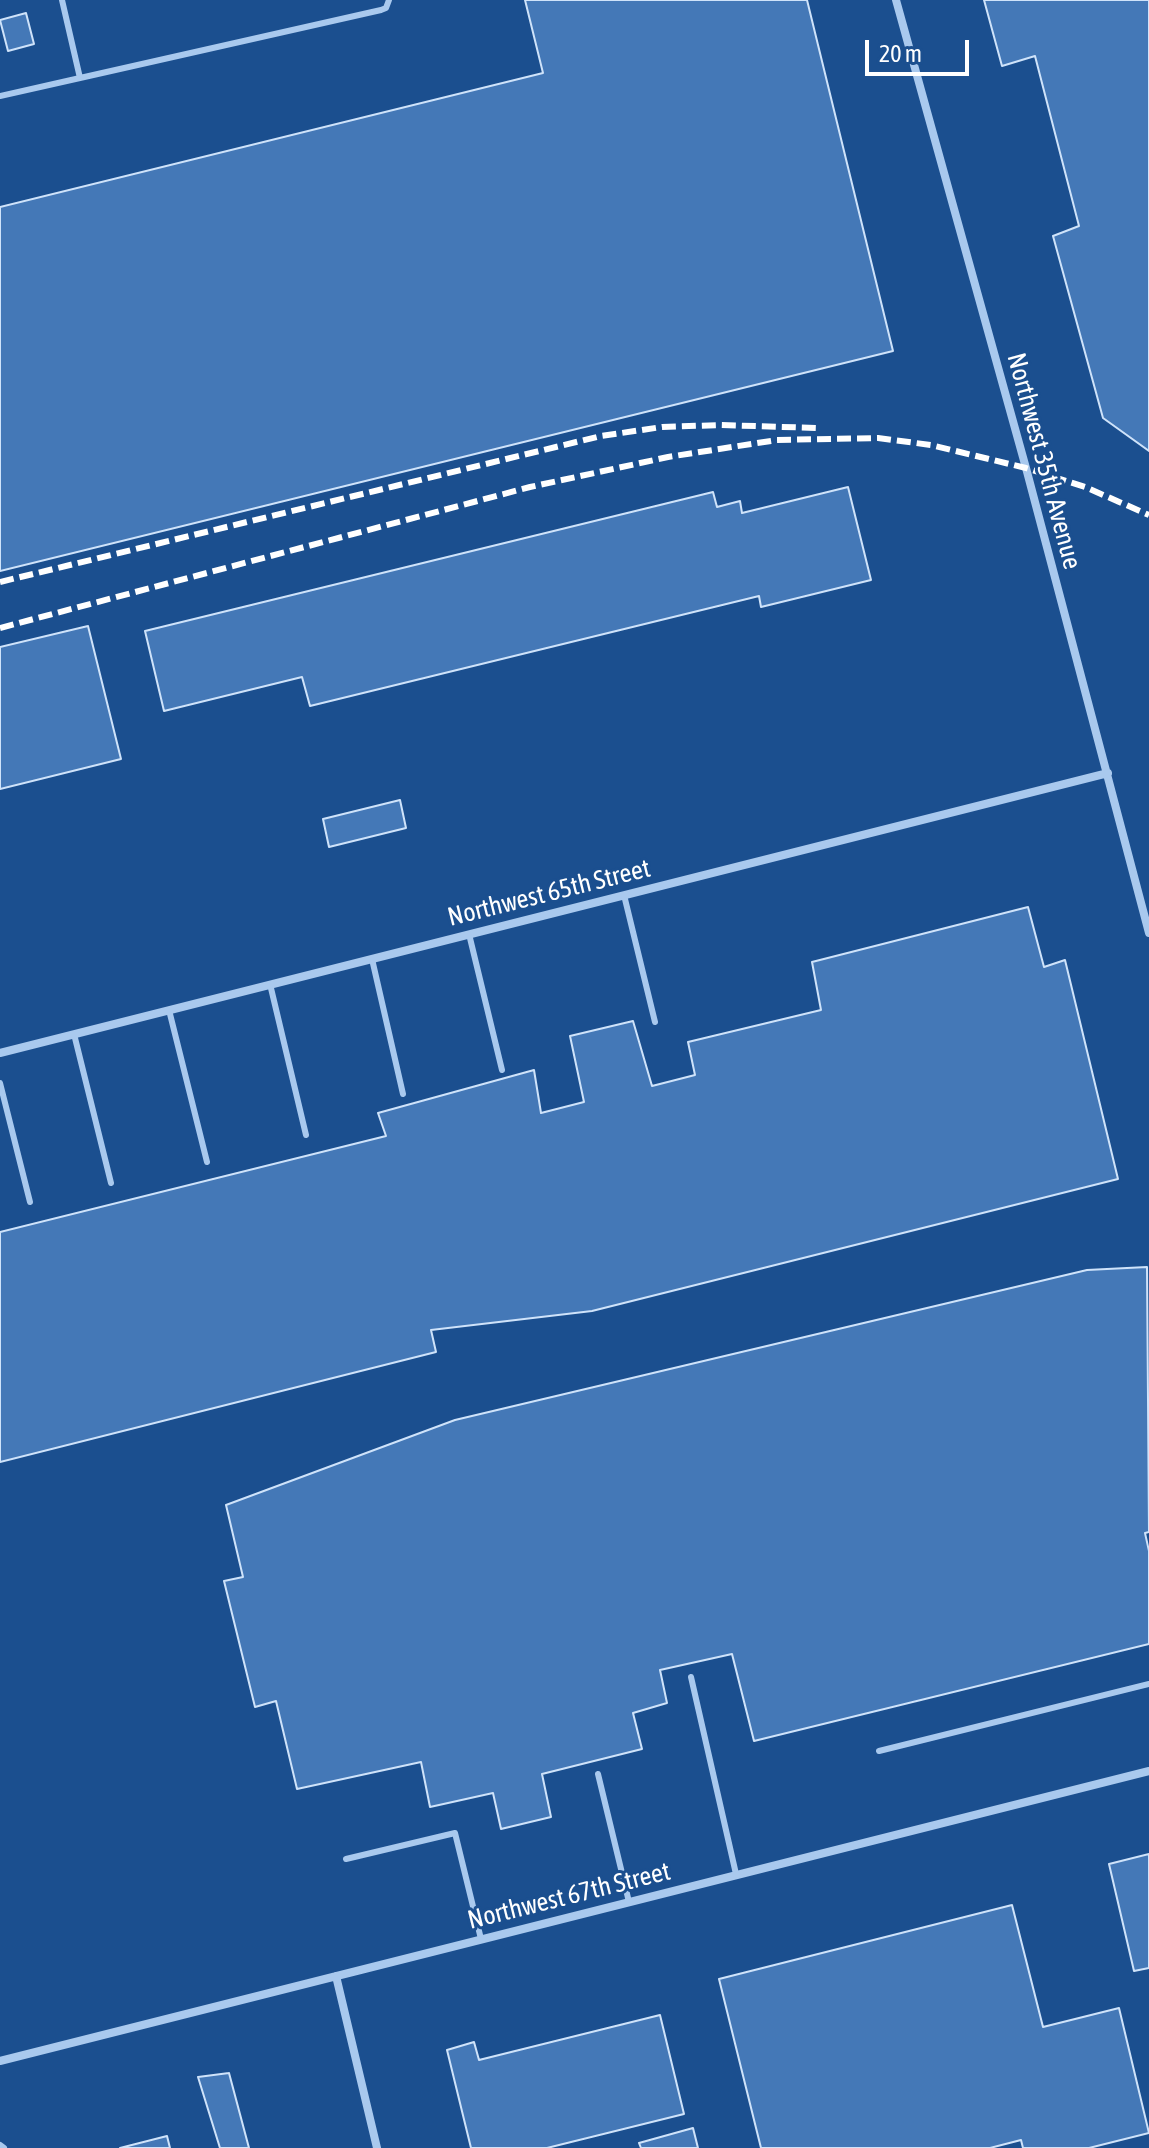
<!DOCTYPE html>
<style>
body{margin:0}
#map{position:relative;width:1149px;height:2148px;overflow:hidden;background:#1b4f8f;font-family:"Asap Condensed",sans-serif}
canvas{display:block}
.scale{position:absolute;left:865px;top:40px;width:104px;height:36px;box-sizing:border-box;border:4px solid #fff;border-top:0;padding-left:10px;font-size:24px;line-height:28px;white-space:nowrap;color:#fff;-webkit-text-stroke:6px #1b4f8f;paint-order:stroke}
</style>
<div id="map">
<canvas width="1149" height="2148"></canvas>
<div class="scale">20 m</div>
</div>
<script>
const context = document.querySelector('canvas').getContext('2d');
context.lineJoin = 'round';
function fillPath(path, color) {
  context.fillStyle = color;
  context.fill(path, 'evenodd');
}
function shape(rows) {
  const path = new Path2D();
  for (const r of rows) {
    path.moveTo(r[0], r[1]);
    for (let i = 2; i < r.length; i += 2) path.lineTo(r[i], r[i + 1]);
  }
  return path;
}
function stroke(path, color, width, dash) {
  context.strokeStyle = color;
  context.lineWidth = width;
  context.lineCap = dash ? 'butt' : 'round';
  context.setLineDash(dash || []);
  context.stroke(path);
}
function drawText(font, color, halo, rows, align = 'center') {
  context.font = font + ' "Asap Condensed",sans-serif';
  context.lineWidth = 6;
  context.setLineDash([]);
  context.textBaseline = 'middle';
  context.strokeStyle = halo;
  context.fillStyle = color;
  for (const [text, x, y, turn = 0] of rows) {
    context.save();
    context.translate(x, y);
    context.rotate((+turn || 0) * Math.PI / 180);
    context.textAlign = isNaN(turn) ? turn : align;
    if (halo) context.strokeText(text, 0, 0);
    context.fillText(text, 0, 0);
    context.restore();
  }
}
const building = shape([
 [525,0,807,0,893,351,0,571,0,207,543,73,525,0],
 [984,0,1149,0,1149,451,1103,418,1053,236,1079,226,1035,56,1002,66,984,0],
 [26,13,34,44,8,51,0,20,26,13],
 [848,487,871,580,761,607,759,596,310,706,302,677,164,711,145,631,713,492,717,507,740,501,742,513,848,487],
 [88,626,121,759,0,789,0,647,88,626],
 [400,800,406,828,329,847,323,819,400,800],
 [1028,907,1044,967,1065,960,1118,1179,592,1311,431,1330,436,1352,0,1462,0,1232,386,1136,378,1113,534,1070,541,1113,584,1102,570,1036,633,1021,652,1086,695,1075,688,1042,821,1010,812,962,1028,907],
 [1147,1267,1149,1532,1145,1533,1149,1551,1149,1644,754,1741,732,1654,660,1670,667,1703,633,1713,642,1749,542,1774,551,1817,501,1829,493,1793,430,1807,421,1762,297,1789,276,1701,255,1707,224,1581,243,1577,226,1505,455,1420,1087,1270,1147,1267],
 [1149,1854,1149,1968,1134,1971,1109,1864,1149,1854],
 [1012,1905,1043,2027,1119,2008,1149,2133,1089,2148,1023,2148,1021,2140,990,2148,761,2148,719,1979,1012,1905],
 [660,2015,684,2114,547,2148,471,2148,447,2050,474,2042,479,2060,660,2015],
 [229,2073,249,2148,220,2148,198,2077,229,2073],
 [693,2128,698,2148,641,2148,639,2143,693,2128],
 [167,2136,170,2148,120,2148,167,2136]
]);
const lane = shape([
 [80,78,381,10,386,8,389,0],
 [0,96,80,78,62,0],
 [624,895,655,1022],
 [469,934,502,1070],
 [372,959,403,1094],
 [270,984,306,1135],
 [169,1010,207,1162],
 [74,1034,111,1183],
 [0,1083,30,1202],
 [691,1677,736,1874],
 [879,1751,1149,1684],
 [598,1774,629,1902],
 [346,1859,455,1833,481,1939],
 [0,2145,4,2148]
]);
const street = shape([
 [896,0,1026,468,1149,933],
 [0,1053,1108,773],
 [336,1976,377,2148],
 [0,2061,1149,1771]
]);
const rail = shape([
 [0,582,601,436,662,427,721,425,818,428],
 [0,628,530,487,668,457,777,440,878,438,931,445,1026,468,1085,487,1149,515]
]);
const streetNames = [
 ["Northwest 35th Avenue",1044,461,75],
 ["Northwest 65th Street",549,893,-14],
 ["Northwest 67th Street",569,1896,-14]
];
fillPath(building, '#4478b7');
stroke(building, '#cfe3fa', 2);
stroke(lane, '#a9c9ee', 6);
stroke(street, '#a9c9ee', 8);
stroke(rail, '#fff', 6, [14, 6]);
drawText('26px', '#fff', '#1b4f8f', streetNames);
</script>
